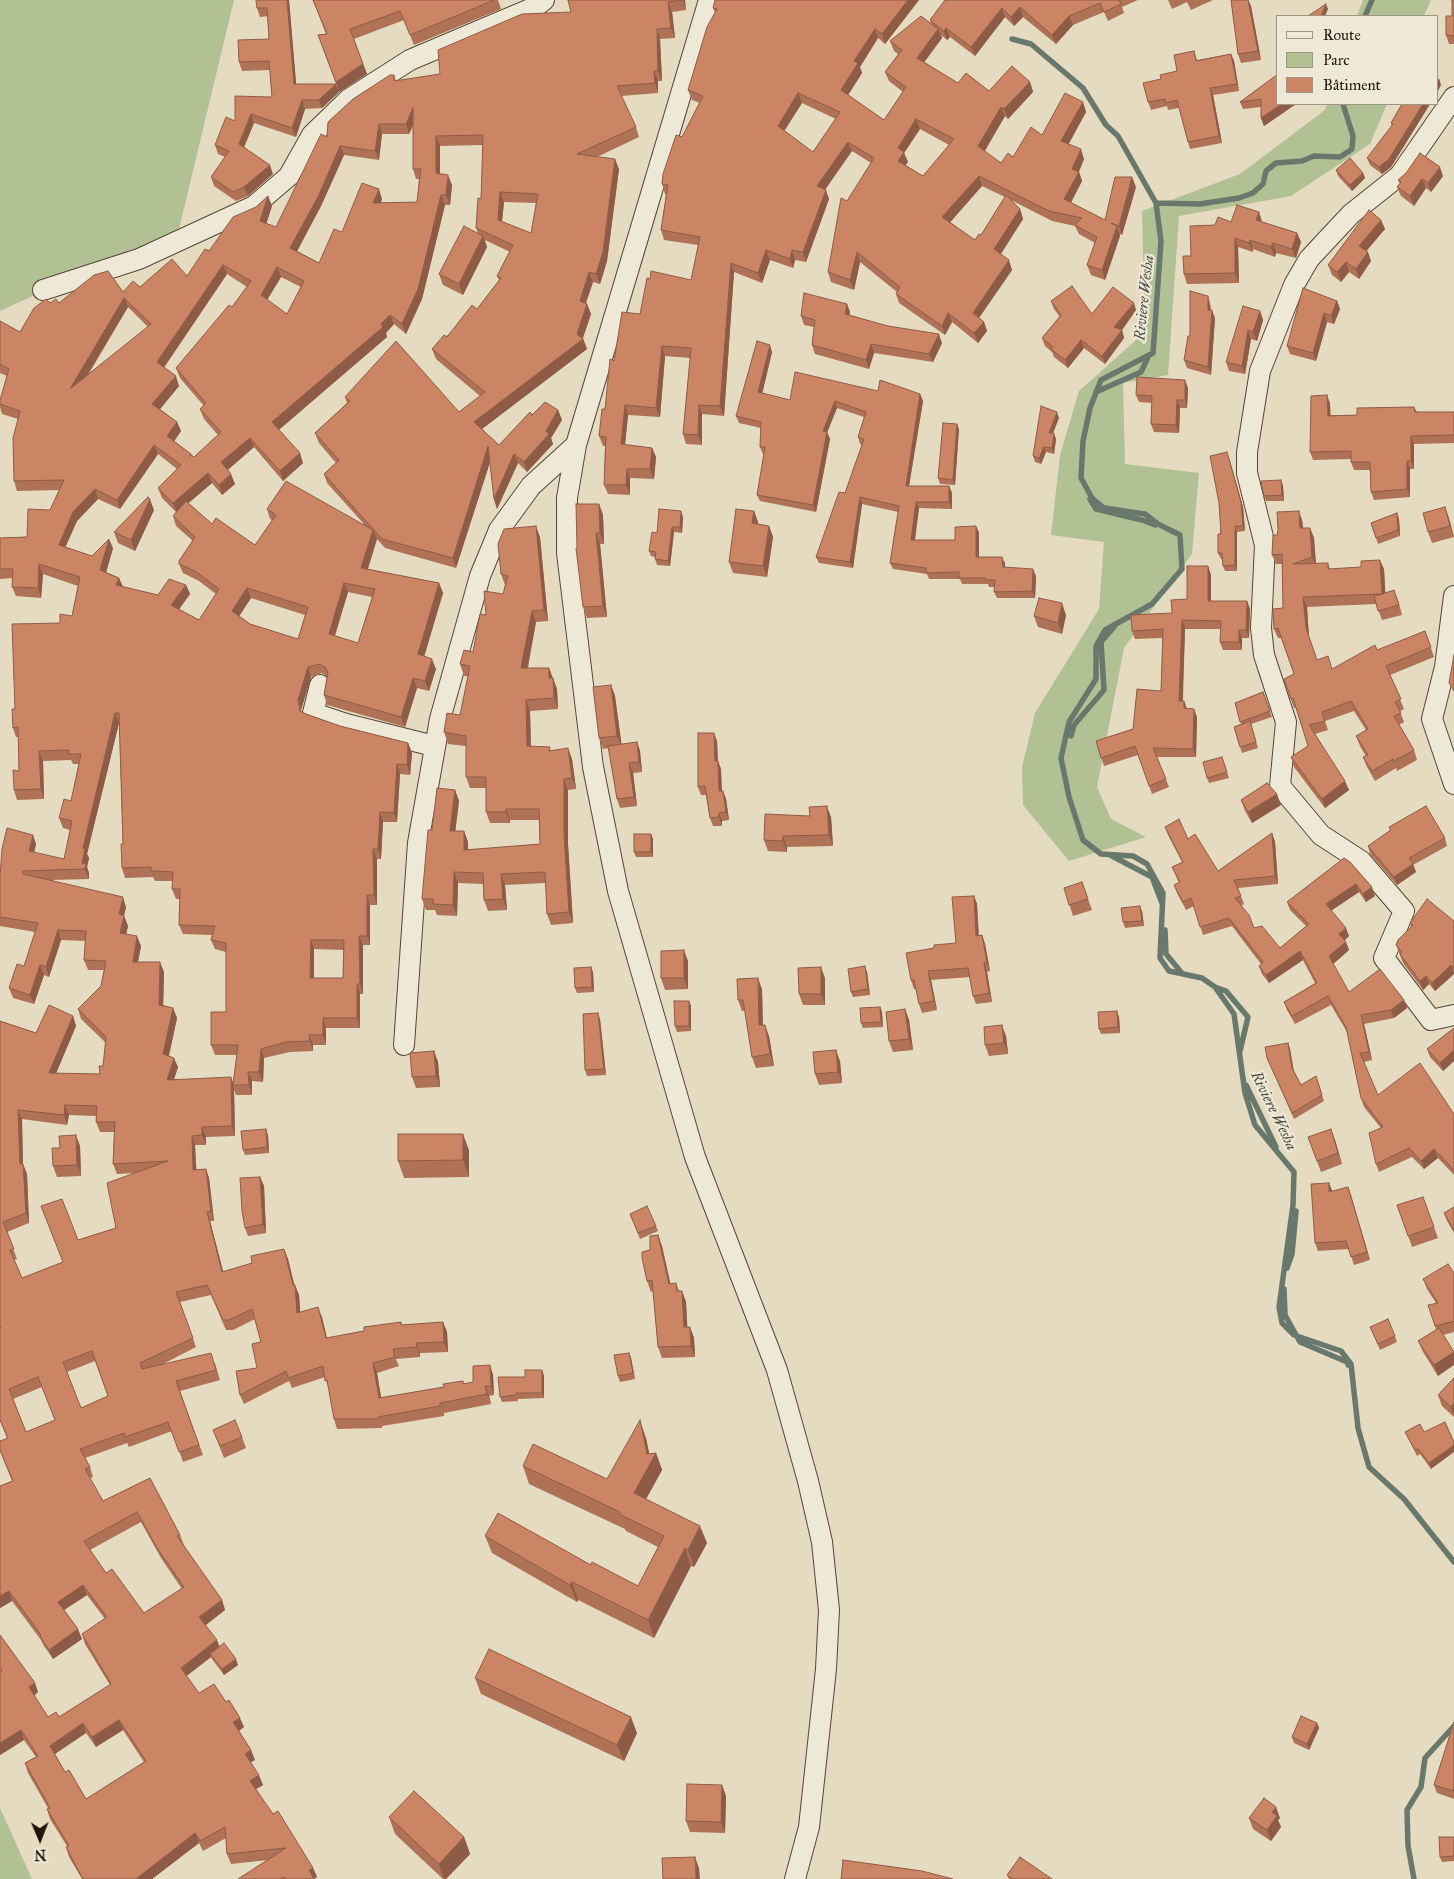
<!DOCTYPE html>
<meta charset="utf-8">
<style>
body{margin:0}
#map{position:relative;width:1454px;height:1879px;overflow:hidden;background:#e5dbc0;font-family:"IM FELL Great Primer",serif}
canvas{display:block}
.legend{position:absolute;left:1276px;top:15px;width:162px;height:90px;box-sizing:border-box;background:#eee8d6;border:1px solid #9e9385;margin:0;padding:6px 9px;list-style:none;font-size:15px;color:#25140b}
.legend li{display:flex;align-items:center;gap:10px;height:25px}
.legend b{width:25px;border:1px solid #9e9385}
.north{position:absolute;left:15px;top:1814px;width:50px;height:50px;-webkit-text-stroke:4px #eee8d6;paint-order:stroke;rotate:179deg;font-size:14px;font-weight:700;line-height:20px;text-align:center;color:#25140b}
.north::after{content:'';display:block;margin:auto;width:18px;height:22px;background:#25140b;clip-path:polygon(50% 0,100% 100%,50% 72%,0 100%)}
</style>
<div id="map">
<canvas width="1454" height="1879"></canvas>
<ul class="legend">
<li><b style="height:6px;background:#eee8d6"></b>Route</li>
<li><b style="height:14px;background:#b2c194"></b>Parc</li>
<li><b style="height:14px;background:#cb8464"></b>Bâtiment</li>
</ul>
<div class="north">N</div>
</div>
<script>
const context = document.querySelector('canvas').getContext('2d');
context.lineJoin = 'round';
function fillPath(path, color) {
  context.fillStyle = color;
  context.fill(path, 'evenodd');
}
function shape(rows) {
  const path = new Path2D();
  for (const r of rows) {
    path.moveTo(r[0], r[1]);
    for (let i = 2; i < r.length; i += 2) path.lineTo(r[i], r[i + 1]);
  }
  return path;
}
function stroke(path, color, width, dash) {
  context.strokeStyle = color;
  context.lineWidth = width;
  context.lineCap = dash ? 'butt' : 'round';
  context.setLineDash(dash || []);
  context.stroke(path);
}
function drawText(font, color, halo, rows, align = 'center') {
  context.font = font + ' "IM FELL Great Primer",serif';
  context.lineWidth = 4.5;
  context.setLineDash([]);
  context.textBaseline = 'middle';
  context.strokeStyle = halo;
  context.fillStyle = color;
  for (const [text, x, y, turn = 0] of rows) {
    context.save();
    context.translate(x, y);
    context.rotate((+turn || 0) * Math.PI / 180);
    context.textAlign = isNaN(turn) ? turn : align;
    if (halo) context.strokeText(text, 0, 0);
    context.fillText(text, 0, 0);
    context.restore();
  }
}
const green = shape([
 [0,0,234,0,179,229,0,311],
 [1363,0,1431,0,1424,16,1357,16],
 [1327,104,1387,104,1370,144,1291,196,1179,216,1168,375,1123,383,1125,464,1199,473,1192,554,1124,648,1097,787,1111,819,1146,837,1069,861,1023,805,1022,767,1035,713,1099,609,1104,542,1051,535,1060,455,1079,391,1145,332,1142,211,1240,174,1325,110],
 [0,1808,32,1879,0,1879]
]);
const stream = shape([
 [1365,16,1372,0],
 [1012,39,1031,44,1083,88,1106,125,1118,136,1156,203,1161,241,1153,353,1101,380,1090,408,1083,441,1081,478,1092,498,1104,508,1145,514,1158,524,1180,535,1182,569,1152,604,1105,630,1096,646,1096,679,1069,722,1061,758,1069,797,1083,840,1101,854,1133,856,1147,864,1163,893,1160,958,1169,971,1202,978,1215,987,1234,1014,1245,1093,1255,1125,1294,1172,1293,1205,1279,1307,1282,1323,1294,1335,1341,1351,1351,1364,1358,1428,1369,1467,1404,1499,1454,1562],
 [1156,203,1200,204,1239,198,1253,193,1263,184,1266,171,1276,163,1302,161,1314,156,1340,157,1352,149,1353,136,1343,104],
 [1096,392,1141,372,1149,355],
 [1090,499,1096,509,1142,520,1155,525],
 [1071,736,1074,725,1104,690,1101,642,1114,627],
 [1110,855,1152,877,1162,903],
 [1165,930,1166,954,1181,972],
 [1215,987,1226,991,1248,1017,1240,1051],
 [1246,1085,1276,1147],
 [1287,1268,1292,1254,1296,1211],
 [1284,1289,1285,1315,1300,1342,1347,1362,1348,1365],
 [1414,1879,1408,1846,1407,1810,1421,1787,1425,1758,1454,1726]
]);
const minor = shape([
 [709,0,576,445,567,498,567,553,593,767,618,891,695,1157,777,1370,808,1481,822,1542,829,1610,826,1669,809,1827,795,1879],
 [1454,97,1400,175,1351,214,1309,259,1294,285,1260,371,1247,452,1247,473,1265,545,1261,628,1264,655,1286,722,1280,786,1321,835,1361,861,1404,911,1384,958,1431,1020,1454,1015],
 [43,290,139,259,254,206,289,176,312,135,349,99,410,60,535,7,544,0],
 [1454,596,1445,667,1432,719,1454,784],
 [320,685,313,713,346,724,434,746],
 [404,1045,418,843,440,719,480,576,499,530,531,486,576,445]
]);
const wall = shape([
 [289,0,296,84,339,92,322,108,305,109,296,137,254,123,244,147,273,174,248,196,236,201,214,186,211,177,225,157,218,154,215,145,235,121,272,97,270,70,242,71,239,62,269,39,268,16,260,17,257,8],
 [313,0,498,0,501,9,414,45,404,20,354,39,367,74,339,92,318,35,326,34],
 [568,0,685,0,686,10,672,12,675,38,660,39,662,81,658,81,658,93,621,96,636,127,639,137,597,157,619,169,607,261,600,284,593,282,586,303,587,304,591,314,583,338,587,349,482,429,499,445,533,415,558,410,562,420,551,438,553,444,527,472,518,463,497,509,494,499,490,462,456,568,385,548,377,539,368,569,439,583,443,593,424,656,436,669,429,691,417,688,405,727,327,705,324,695,327,676,322,673,311,677,301,710,302,712,306,714,340,726,408,743,412,753,410,775,400,774,397,822,383,822,381,859,377,859,377,905,370,905,370,945,363,945,363,994,360,994,360,1028,326,1028,326,1045,313,1045,313,1051,290,1052,264,1058,263,1082,252,1081,252,1095,236,1095,234,1090,235,1136,206,1137,206,1145,195,1145,196,1170,206,1169,209,1178,214,1221,210,1221,223,1272,252,1263,284,1249,288,1259,294,1285,295,1285,299,1295,300,1312,322,1317,327,1338,364,1331,401,1322,402,1325,443,1322,447,1332,448,1352,420,1353,420,1357,396,1359,399,1366,377,1373,381,1398,444,1387,463,1381,464,1384,473,1382,490,1365,493,1375,494,1395,489,1396,491,1404,444,1413,444,1416,382,1426,382,1428,337,1429,334,1419,329,1390,325,1377,292,1388,289,1381,244,1404,240,1395,257,1368,261,1342,255,1319,233,1330,226,1330,211,1295,180,1302,196,1347,161,1365,215,1363,220,1380,180,1391,203,1455,183,1462,172,1431,129,1447,127,1443,85,1458,90,1467,93,1477,90,1478,103,1501,150,1478,180,1535,184,1545,183,1545,222,1600,225,1610,206,1625,219,1646,238,1665,224,1675,212,1659,211,1657,186,1676,199,1693,226,1702,244,1727,239,1731,251,1750,255,1760,251,1762,263,1785,256,1789,273,1814,313,1868,317,1877,314,1879,238,1879,268,1860,231,1864,227,1854,226,1838,203,1851,199,1843,152,1879,82,1879,69,1857,66,1847,67,1846,50,1819,47,1809,48,1808,28,1773,25,1763,36,1757,24,1740,0,1755,0,1635,38,1692,34,1696,48,1717,59,1717,110,1685,85,1644,82,1634,105,1619,87,1595,64,1610,82,1639,53,1659,44,1646,41,1640,12,1601,0,1608,0,1486,12,1481,0,1451,7,1438,0,1421,0,1021,36,1033,73,1016,76,1026,56,1073,100,1074,103,1066,106,1043,81,1019,78,1009,101,986,104,970,88,970,84,960,85,941,61,940,49,977,44,975,34,1004,13,998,9,988,24,966,35,932,0,926,0,876,36,844,34,853,64,859,70,830,63,828,59,818,71,801,79,764,73,764,71,760,43,761,44,799,17,800,14,790,19,771,18,737,16,737,13,728,15,709,60,623,72,616,78,586,43,574,41,598,16,596,12,587,13,578,0,579,0,538,27,537,50,510,59,490,17,491,14,481,18,419,2,414,0,407,0,400,7,376,0,373,0,321,20,332,50,303,59,303,123,292,187,276,209,251,256,207,268,196,272,206,266,224,276,227,327,137,394,75,396,81,440,74,571,12],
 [413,126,413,169,416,179,419,179,417,202,381,203,382,199,342,232,319,263,297,251,321,206,344,155,379,160,382,134,409,134],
 [483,145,481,199,476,228,478,233,439,274,443,285,463,295,487,247,485,240,510,252,497,276,499,280,477,309,432,349,436,359,480,396,459,412,345,397,347,403,315,433,319,443,336,463,324,474,327,483,364,524,267,509,270,519,272,520,255,545,212,524,188,503,212,483,222,495,235,484,228,470,254,447,283,481,303,463,279,430,387,337,386,333,394,324,406,334,422,299,445,205,450,205,452,185,440,174,440,146],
 [504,202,536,203,531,233,502,222],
 [227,274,247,287,232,307,176,368,180,378,204,406,200,409,204,419,218,435,194,457,174,441,181,431,177,422,160,409,179,386,164,367],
 [281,277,301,287,287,314,267,300],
 [128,307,148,327,88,375],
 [158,454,177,469,158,488,162,498,176,512,173,516,176,526,193,541,179,564,183,573,199,581,216,594,199,620,179,609,190,594,186,585,158,595,123,587,119,578,106,572,113,548,92,556,65,547,77,521,98,499,120,509],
 [348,592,372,597,358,643,335,636],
 [251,598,305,615,298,639,250,624,239,616],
 [119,723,123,844,122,868,125,878,153,877,155,881,172,881,172,889,176,899,180,899,179,925,183,934,212,935,211,940,215,949,226,952,226,1012,211,1045,215,1055,237,1055,233,1083,174,1080,178,1067,169,1056,177,1018,173,1008,163,1005,164,972,138,962,141,946,126,934,128,926,124,916,126,907,52,880,89,879,89,873,87,867,89,858,87,854],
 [314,949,344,950,343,978,314,978],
 [69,1115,96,1116,96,1122,100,1132,114,1132,113,1164,117,1174,136,1173,116,1228,78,1240,63,1262,22,1278,14,1260,17,1259,7,1232,29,1223,27,1174,23,1164,22,1119,67,1125],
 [95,1361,108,1396,81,1408,67,1372],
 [42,1387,55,1420,26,1432,13,1399],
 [141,1522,161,1558,182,1589,144,1613,106,1573,90,1550],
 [123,1730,144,1762,86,1799,65,1772,55,1754,86,1733,96,1747],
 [715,0,919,0,885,44,878,38,860,67,862,73,848,95,884,120,903,92,889,81,885,72,898,54,894,51,890,41,931,24,930,20,945,0,1138,0,1122,7,1124,13,1108,21,1104,12,1073,25,1056,44,1023,17,1014,26,1005,17,975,56,950,37,947,40,941,35,942,38,924,62,958,83,989,91,1030,82,1033,92,1008,119,1005,116,984,151,1001,163,1013,157,1042,135,1083,102,1086,112,1068,144,1084,159,1079,172,1082,181,1071,203,1105,220,1136,187,1122,235,1120,234,1120,236,1105,280,1091,275,1087,265,1095,243,1079,234,1075,226,1052,221,1011,200,1020,209,1023,219,1001,254,1012,270,979,318,984,322,987,331,978,343,952,322,945,335,899,303,896,294,897,292,860,262,854,290,831,282,828,272,847,201,871,163,852,151,825,190,829,199,806,262,795,260,793,268,770,260,762,283,734,272,724,416,702,414,702,445,686,444,683,434,690,358,665,356,660,417,628,415,625,445,652,448,656,457,654,479,630,478,630,495,608,494,604,485,605,446,603,446,599,436,605,409,614,361,640,314,650,279,691,280,698,245,664,240,661,230,666,194,665,194,662,184,682,137,700,103,692,100,688,90,715,13,713,8],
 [802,103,836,119,813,152,784,131],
 [920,129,949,145,923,176,905,165,908,162,904,153],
 [982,186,1005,197,981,235,975,240,950,222],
 [1168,0,1213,0,1191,10,1187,2,1172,9],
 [1231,0,1248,0,1251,6,1261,60,1241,63,1238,54],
 [1454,0,1454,44,1449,44,1446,35,1452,16],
 [1194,51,1197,60,1231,54,1234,61,1239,91,1213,95,1222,143,1190,149,1188,142,1179,108,1168,110,1167,106,1151,110,1148,102,1161,79,1177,71],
 [1278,74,1278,104,1296,104,1264,126,1261,118,1261,107,1243,109,1240,102],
 [1402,104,1430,104,1391,167,1382,174,1370,165,1367,158,1392,126,1391,123],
 [1336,170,1363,173,1365,178,1352,191,1338,176],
 [1443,176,1431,192,1426,188,1414,206,1401,196,1397,187,1400,184,1398,180],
 [1259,212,1262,222,1297,233,1301,242,1296,258,1276,253,1275,257,1253,249,1253,252,1238,247,1239,283,1187,284,1184,274,1191,256,1215,225,1231,222],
 [1381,220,1385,229,1366,251,1371,261,1359,279,1349,272,1341,282,1332,275,1328,265],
 [1051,301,1092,314,1136,310,1122,330,1124,338,1105,364,1084,348,1068,368,1054,357,1052,352,1045,346,1042,338,1060,317,1054,309],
 [1337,301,1340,309,1334,324,1327,322,1316,361,1290,354,1287,346],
 [847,304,850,312,849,315,942,343,933,362,874,353,869,369,815,354,812,345,814,327,804,325,801,316],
 [1210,304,1211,310,1215,318,1211,375,1187,368,1184,360,1190,336],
 [1260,311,1263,320,1257,341,1251,339,1245,374,1229,371,1226,362],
 [772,352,762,393,790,400,878,391,920,394,923,401,909,486,949,486,952,493,952,509,919,508,915,540,955,540,976,526,979,533,979,557,1005,563,1005,567,1036,576,1035,598,997,598,994,592,995,587,989,587,988,584,962,584,960,579,929,579,927,574,893,569,890,563,898,512,862,504,853,568,819,563,816,557,845,493,862,445,860,444,858,437,864,417,837,408,827,432,830,439,816,512,760,501,757,495,764,454,763,454,760,447,761,428,739,423,736,416],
 [1188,388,1187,408,1180,408,1179,433,1154,432,1151,424,1152,403,1139,402,1136,395],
 [1330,403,1330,415,1357,415,1414,407,1417,412,1454,412,1454,443,1414,444,1414,469,1410,469,1410,497,1374,500,1371,492,1370,470,1354,470,1351,462,1351,459,1313,460,1310,452],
 [1059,418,1053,433,1056,439,1054,454,1046,452,1041,464,1035,462,1033,456],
 [959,429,955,485,940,484,938,478],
 [1229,458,1243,507,1245,531,1237,532,1237,571,1225,571,1223,566,1223,559,1221,559,1218,553],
 [1281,480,1283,486,1284,501,1266,501,1264,496],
 [599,504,603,515,604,544,600,544,607,617,587,618,583,607,577,548],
 [1445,507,1454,537,1432,543,1428,532],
 [154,510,135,551,118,543,114,532],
 [754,511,758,522,757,524,769,526,773,537,767,577,733,573,729,562],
 [1397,513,1399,519,1400,536,1378,544,1371,523],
 [683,517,682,533,674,532,670,566,657,565,655,559,655,557,651,556,649,551,657,533],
 [1302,520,1303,528,1310,528,1314,538,1316,564,1328,563,1330,569,1384,569,1385,593,1398,600,1402,615,1382,620,1376,604,1307,607,1309,638,1317,660,1332,669,1425,631,1434,657,1390,675,1404,709,1400,711,1404,722,1399,725,1414,750,1417,760,1397,771,1396,768,1375,781,1367,767,1363,757,1366,756,1360,746,1356,736,1366,730,1354,711,1325,721,1328,730,1315,734,1349,790,1325,808,1294,767,1291,757,1308,746,1296,708,1294,708,1284,679,1294,674,1281,638,1278,638,1274,629,1283,608,1282,564,1276,564,1272,555,1277,535],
 [540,537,548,621,536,622,528,668,549,668,557,689,558,709,530,711,531,746,551,750,572,759,576,789,568,790,568,844,573,923,551,925,547,914,546,883,505,885,507,910,488,911,484,900,483,884,458,883,457,916,437,915,435,910,426,910,422,899,432,830,455,790,459,801,455,831,464,831,468,842,468,850,540,844,539,820,510,820,510,823,490,823,486,812,486,788,470,788,466,777,466,746,448,744,444,732,460,715,468,676,464,676,460,664,473,652,486,615,503,594,505,585,501,574],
 [1208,566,1211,575,1211,601,1247,601,1250,609,1249,638,1242,638,1242,650,1223,650,1220,642,1221,629,1185,629,1183,701,1184,701,1187,709,1197,717,1196,757,1157,757,1169,787,1152,794,1138,755,1104,766,1096,741,1133,729,1161,691,1163,638,1135,639,1132,631,1172,613,1187,599],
 [1066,615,1062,634,1038,627,1034,616],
 [611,685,615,696,621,744,637,742,640,751,642,772,633,773,637,806,620,808,617,799,609,748,603,749,599,738],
 [1263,692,1272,717,1251,724,1258,748,1242,753,1234,727,1241,724,1235,703],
 [717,741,718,761,721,769,722,791,723,791,726,799,729,820,722,821,722,826,713,826,710,818,706,795,701,795,698,787],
 [1222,757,1229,778,1209,783,1207,778],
 [1241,800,1281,805,1252,823,1245,811],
 [831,817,833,846,787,847,787,852,768,851,764,840],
 [1165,827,1188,839,1218,871,1272,833,1275,842,1278,884,1238,888,1244,904,1241,906,1254,928,1280,948,1306,926,1290,910,1287,902,1344,858,1375,896,1366,902,1359,892,1331,911,1349,936,1345,940,1349,950,1333,964,1349,992,1404,1000,1407,1008,1394,1018,1364,1024,1372,1060,1364,1062,1378,1095,1454,1114,1454,1175,1438,1158,1424,1169,1412,1157,1379,1172,1376,1164,1381,1128,1364,1107,1361,1098,1347,1032,1331,1005,1295,1024,1287,1010,1284,1002,1315,983,1303,960,1269,983,1262,974,1259,966,1261,964,1232,926,1203,935,1194,906,1186,910,1177,893,1174,885,1179,883,1172,867,1182,862,1168,835],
 [1389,827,1445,838,1447,846,1413,865,1416,872,1397,885,1370,854,1368,846,1390,830],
 [651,834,653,839,653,857,636,857,634,852],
 [1082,882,1092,910,1073,916,1064,888],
 [974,896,977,904,979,936,982,935,985,944,990,971,987,972,992,1002,976,1004,973,996,970,977,931,980,937,1010,922,1013,919,1004,916,989,914,989,911,980,956,943],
 [1142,911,1144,926,1125,928,1123,922],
 [1454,921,1454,974,1435,991,1429,984,1423,990,1403,963,1396,945,1411,927,1410,923],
 [688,961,688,989,665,990,661,978],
 [591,967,593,972,594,992,577,993,575,988],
 [867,972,870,995,853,997,851,992],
 [825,978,825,1005,803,1005,799,994],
 [762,989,763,1025,769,1036,774,1066,756,1068,752,1057,745,1011,742,1011,738,1000],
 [689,1001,691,1006,691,1031,677,1032,675,1026],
 [880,1007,882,1012,883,1027,863,1028,861,1023],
 [905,1009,909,1020,913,1050,893,1052,889,1041],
 [1119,1017,1120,1033,1101,1034,1099,1029],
 [600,1019,606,1075,587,1076,585,1070],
 [1454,1028,1454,1061,1443,1071,1430,1057,1427,1049],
 [1006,1036,1008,1054,989,1056,985,1045],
 [1288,1043,1290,1049,1294,1071,1301,1085,1318,1082,1324,1101,1294,1119,1267,1058],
 [434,1051,438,1062,440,1087,416,1088,412,1077],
 [840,1061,842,1083,819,1085,815,1074],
 [268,1135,269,1153,245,1155,243,1150],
 [1308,1137,1335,1140,1342,1164,1321,1172],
 [80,1146,81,1176,57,1177,53,1166,60,1148],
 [469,1150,469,1177,404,1178,398,1161],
 [260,1177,264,1186,266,1233,248,1236,245,1228],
 [1348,1187,1370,1260,1354,1265,1349,1249,1318,1251,1315,1243,1332,1190,1332,1192],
 [1423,1197,1438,1238,1412,1247,1397,1205],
 [1454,1207,1454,1233,1447,1221,1444,1213],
 [630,1214,656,1226,658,1231,640,1239],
 [658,1235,662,1246,670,1284,676,1283,679,1291,682,1291,686,1302,687,1327,690,1327,694,1338,695,1357,662,1358,658,1347,653,1291,651,1292,647,1281,650,1250],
 [1454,1273,1454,1332,1443,1335,1438,1376,1423,1352,1418,1341,1436,1330,1435,1326,1436,1303,1427,1289,1423,1279],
 [1370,1327,1395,1336,1397,1342,1380,1350],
 [629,1353,631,1358,635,1379,620,1382,618,1376],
 [542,1370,544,1376,544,1398,518,1399,518,1401,502,1402,500,1397,525,1377],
 [1454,1378,1454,1417,1442,1406,1438,1395],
 [1420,1424,1431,1469,1420,1454,1417,1456,1405,1432],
 [213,1430,242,1437,246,1448,224,1458],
 [646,1438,649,1454,656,1453,662,1470,646,1499,707,1543,694,1567,691,1566,654,1638,578,1600,577,1602,492,1553,485,1536,591,1565,638,1586,658,1547,626,1531,625,1529,529,1484,523,1466,607,1479],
 [475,1678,637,1733,624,1761,481,1694],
 [1454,1722,1454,1799,1437,1793,1434,1785],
 [1317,1723,1319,1728,1309,1750,1294,1743,1292,1737],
 [722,1785,726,1796,725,1833,690,1832,686,1821],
 [389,1817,464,1837,470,1854,446,1879,443,1879,395,1834],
 [1249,1818,1280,1818,1278,1820,1281,1827,1271,1841,1253,1829],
 [1454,1837,1454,1861,1442,1862,1440,1857],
 [1007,1875,1052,1879,1009,1879]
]);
const shadedWall = shape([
 [287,0,289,0,297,93,294,84],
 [683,0,685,0,686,10],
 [908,0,919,0,885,44,882,34],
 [1248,0,1251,6,1261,60,1258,51],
 [668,2,672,12,675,38,671,28],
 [1326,4,1328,9,1325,16,1321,16],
 [1020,7,1023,17,1014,26,1011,17],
 [1002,8,1005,17,975,56,971,47],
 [1069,16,1073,25,1056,44,1052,35],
 [946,28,950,37,947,40,944,31],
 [657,29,660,39,662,81,658,71],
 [875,29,878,38,860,67,862,73,845,100,841,90,854,61],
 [938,29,942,38,920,68,917,58],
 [1231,54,1234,61,1239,91,1237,84],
 [363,64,367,74,339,92,336,82],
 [654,71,658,81,658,93,655,83],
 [1439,78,1441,85,1438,91,1438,80],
 [1030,82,1033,92,1008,119,1004,109],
 [336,84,339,92,322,108,319,100],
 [1210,88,1213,95,1222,143,1219,136],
 [798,93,802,103,781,136,778,126],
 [302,100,305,109,296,137,292,128],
 [1083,102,1086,112,1065,151,1061,141],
 [1282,104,1296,104,1264,126,1261,118],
 [1423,104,1430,104,1391,167,1382,174,1379,167],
 [1001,107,1005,116,982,156,978,146],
 [413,108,416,118,409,134,406,124],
 [251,114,254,123,242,152,239,144],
 [916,119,920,129,904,153,908,162,902,170,898,161,898,148],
 [379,124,382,134,379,160,375,151],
 [436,136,440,146,440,183,436,173],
 [848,142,852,151,821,195,817,186],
 [340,146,344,155,321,206,294,257,290,248],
 [1081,149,1084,159,1078,173,1079,172,1082,181,1067,209,1064,199,1072,169],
 [615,159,619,169,607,261,600,284,596,274],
 [270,165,273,174,248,196,244,187],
 [1440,167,1443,176,1431,192,1428,183],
 [1363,173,1365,178,1352,191,1350,185],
 [448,175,452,185,450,205,446,195],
 [979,176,982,186,946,227,942,217],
 [1132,177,1136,187,1122,235,1119,226],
 [1422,179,1426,188,1414,206,1410,196],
 [379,189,382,199,377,213,373,203],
 [826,190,829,199,806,262,803,252],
 [500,192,504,202,501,230,498,220],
 [441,195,445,205,422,299,406,334,402,324],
 [268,196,272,206,264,231,260,221],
 [1020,209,1023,219,998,258,994,249],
 [1259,212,1262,222,1260,230,1256,220],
 [1381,220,1385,229,1363,255,1359,246],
 [1117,226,1120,236,1105,280,1102,270],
 [1297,233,1301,242,1296,258,1292,249],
 [483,236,487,247,463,295,459,284],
 [1235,238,1238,247,1239,283,1235,273],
 [1250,240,1253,249,1253,252,1249,243],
 [1273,243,1276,253,1275,257,1271,247],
 [766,250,770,260,762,283,758,273],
 [792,250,795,260,793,268,790,259],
 [857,252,860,262,854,290,850,280],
 [1368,252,1371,261,1359,279,1356,269],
 [1009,260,1012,270,976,322,973,313],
 [1346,262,1349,272,1341,282,1337,272],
 [731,263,734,272,724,416,720,406],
 [223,265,227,274,161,372,157,362],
 [277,267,281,277,264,305,261,295],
 [589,272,593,282,583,311,580,301],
 [1208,296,1210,304,1211,318,1208,310],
 [124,298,128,307,73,399,70,389],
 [1337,301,1340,309,1334,324,1331,316],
 [1134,303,1136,310,1122,330,1124,338,1105,364,1102,356,1114,327],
 [587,304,591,314,582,340,583,339,587,349,478,432,474,422,577,334],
 [847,304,850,312,848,322,845,314],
 [1212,310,1215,318,1211,375,1208,367],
 [1260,311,1263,320,1257,341,1253,332],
 [948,313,952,322,945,335,942,326],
 [1324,313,1327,322,1316,361,1313,353],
 [390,315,394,324,386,333,387,337,276,432,272,422,381,324],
 [984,322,987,331,978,343,974,333],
 [1248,330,1251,339,1245,374,1242,366],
 [939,334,942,343,933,362,929,354],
 [1081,340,1084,348,1068,368,1065,360],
 [871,344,874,353,869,369,866,360],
 [770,345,772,352,761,399,758,392],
 [662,346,665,356,660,417,656,408],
 [176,376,179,386,156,414,152,404],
 [1185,380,1188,388,1187,408,1185,400],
 [920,394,923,401,908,492,906,486],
 [1327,395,1330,403,1331,423,1328,416],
 [1177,400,1180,408,1179,433,1176,425],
 [835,401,837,408,825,438,823,431],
 [625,405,628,415,624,454,621,444],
 [699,405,702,414,702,445,698,435],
 [558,410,562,420,551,438,553,444,527,472,524,462],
 [1057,412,1059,418,1051,438,1049,433],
 [177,422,181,431,171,446,167,436],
 [957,424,959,429,955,485,953,480],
 [827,432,830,439,816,512,813,505],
 [1054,433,1056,439,1054,454,1052,448],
 [1411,436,1414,444,1414,469,1411,461],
 [250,438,254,447,225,472,221,462],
 [154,445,158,454,120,509,117,500],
 [488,446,492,456,456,568,453,558],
 [1044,447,1046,452,1041,464,1039,458],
 [652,448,656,457,654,479,650,469],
 [300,453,303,463,283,481,280,471],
 [514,454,518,463,497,509,494,499],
 [1229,458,1243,507,1245,531,1243,526],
 [1407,461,1410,469,1410,497,1407,489],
 [627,469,630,478,630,495,626,485],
 [208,473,212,483,177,513,173,503],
 [231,474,235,484,222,495,219,485],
 [1281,480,1283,486,1284,501,1282,495],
 [949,486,952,493,952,509,949,502],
 [95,489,98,499,77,521,62,555,59,545,73,512],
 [860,497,862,504,853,568,850,562],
 [150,499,154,510,135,551,131,540],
 [916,502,919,508,914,546,911,540],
 [599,504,603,515,604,544,600,533],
 [1445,507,1449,518,1454,537,1450,526],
 [681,511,683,517,682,533,680,527],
 [754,511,758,522,756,534,752,523],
 [1299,511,1302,520,1304,538,1300,528],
 [1397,513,1399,519,1400,536,1398,530],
 [536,526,540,537,548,621,544,610],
 [769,526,773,537,767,577,763,566],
 [976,526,979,533,979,564,976,557],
 [1235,526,1237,532,1237,571,1235,565],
 [672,527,674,532,670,566,668,561],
 [1310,528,1314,538,1316,566,1312,557],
 [373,530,377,539,365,577,361,568],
 [596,533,600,544,607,617,603,606],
 [109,539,113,548,104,580,100,570],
 [1002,557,1005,563,1005,574,1003,567],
 [1380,560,1384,569,1386,603,1382,594],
 [39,564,43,574,41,598,38,588],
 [1208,566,1211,575,1211,609,1208,601],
 [1033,569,1036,576,1035,598,1032,591],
 [119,578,123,587,116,585],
 [344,583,348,592,332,644,329,634],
 [439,583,443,593,422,664,418,654],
 [186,585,190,594,175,615,171,605],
 [247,588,251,598,236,621,232,611],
 [1303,597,1307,607,1309,638,1306,628],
 [1247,601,1250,609,1249,638,1246,630],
 [1062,603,1066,615,1062,634,1058,623],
 [532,611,536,622,525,679,521,668],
 [1182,620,1185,629,1182,709,1179,701],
 [1239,630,1242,638,1242,650,1239,642],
 [432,659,436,669,429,691,425,681],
 [308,667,311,677,301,710,304,721,298,700],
 [549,668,553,679,549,678],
 [413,678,417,688,405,727,401,717],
 [553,678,557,689,558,709,554,698],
 [611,685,615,696,622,747,617,736],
 [526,700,530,711,531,757,527,746],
 [1184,701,1187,709,1184,708],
 [1194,709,1197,717,1196,757,1193,749],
 [115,713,119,723,87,854,89,858,87,867,89,873,89,879,82,863,83,848],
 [714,733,717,741,718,769,715,761],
 [637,742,640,751,642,772,639,762],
 [408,743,412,753,410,775,407,765],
 [568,748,572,759,576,789,572,778],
 [39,751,43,761,44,799,41,789],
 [718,761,721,769,722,799,719,791],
 [629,763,633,773,637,806,634,797],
 [397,764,400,774,397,822,394,813],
 [564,779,568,790,568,844,573,923,569,912,564,833],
 [1345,781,1349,790,1325,808,1322,799],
 [455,790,459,801,454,842,450,831],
 [723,791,726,799,729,820,726,812],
 [1277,794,1281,805,1252,823,1248,812],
 [827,806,831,817,833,846,829,835],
 [506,809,510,820,510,823,506,812],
 [380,812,383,822,381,859,378,849],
 [719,813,722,821,722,826,719,817],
 [464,831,468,842,468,861,464,850],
 [1272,833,1275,842,1278,884,1275,876],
 [651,834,653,839,653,857,651,852],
 [33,835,36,844,32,861,29,851],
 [783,836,787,847,787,852,783,841],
 [373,849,377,859,377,905,374,895],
 [1413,864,1416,872,1397,885,1394,877],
 [454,872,458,883,457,916,453,905],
 [501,874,505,885,507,910,503,899],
 [1356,884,1359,892,1329,912,1326,904],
 [1372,887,1375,896,1366,902,1363,894],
 [367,895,370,905,370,945,367,936],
 [974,896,977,904,979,945,976,936],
 [123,897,126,907,122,924,119,914],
 [1140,906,1142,911,1144,926,1142,921],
 [124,916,128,926,124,943,120,933],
 [1346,928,1349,936,1342,942,1339,934],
 [58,930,61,940,49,977,46,967],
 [982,935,985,944,990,971,987,962],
 [137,936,141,946,136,971,133,962],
 [359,936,363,945,363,994,360,984],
 [311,940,314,949,314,988,310,978],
 [1346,942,1349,950,1332,965,1329,956],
 [684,950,688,961,688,989,684,978],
 [1300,951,1303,960,1269,983,1266,975],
 [160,962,164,972,163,1014,159,1005],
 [984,963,987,972,992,1002,989,993],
 [40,965,44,975,34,1004,30,995],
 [1451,965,1454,974,1435,991,1432,983],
 [865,966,867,972,870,995,868,989],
 [591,967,593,972,594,992,592,987],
 [821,967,825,978,825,1005,821,994],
 [928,971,931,980,937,1010,934,1001],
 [1426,976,1429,984,1423,990,1420,981],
 [758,978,762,989,763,1037,759,1025],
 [357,984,360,994,360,1028,357,1018],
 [1404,1000,1407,1008,1394,1018,1391,1010],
 [689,1001,691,1006,691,1031,689,1026],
 [880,1007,882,1012,883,1027,881,1022],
 [173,1008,177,1018,167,1064,163,1054],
 [905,1009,909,1020,913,1050,909,1039],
 [1117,1011,1119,1017,1120,1033,1118,1027],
 [598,1013,600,1019,606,1075,604,1069],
 [1361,1015,1364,1024,1372,1060,1369,1052],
 [73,1016,76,1026,52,1083,49,1073],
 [323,1018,326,1028,326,1045,323,1035],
 [765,1025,769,1036,774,1066,770,1054],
 [1002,1025,1006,1036,1008,1054,1004,1043],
 [309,1035,313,1045,313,1051,310,1041],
 [1288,1043,1290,1049,1294,1074,1292,1068],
 [261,1049,264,1058,263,1082,259,1072],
 [836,1050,840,1061,842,1083,838,1072],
 [1454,1050,1454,1061,1443,1071,1440,1063],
 [434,1051,438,1062,440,1087,436,1076],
 [174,1058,178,1067,170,1090,167,1080],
 [248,1072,252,1081,252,1095,249,1085],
 [231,1077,234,1085,233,1085,234,1090,235,1136,232,1126],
 [65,1105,69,1115,67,1125,64,1115],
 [18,1110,22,1119,23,1174,20,1164],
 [202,1127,206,1137,206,1145,202,1135],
 [266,1129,268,1135,269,1153,267,1147],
 [1331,1129,1335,1140,1342,1164,1338,1153],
 [463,1134,469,1150,469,1177,463,1160],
 [76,1135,80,1146,81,1176,77,1165],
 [192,1136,195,1145,197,1180,193,1170],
 [1434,1149,1438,1158,1424,1169,1421,1161],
 [23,1164,27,1174,29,1223,26,1213],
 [206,1169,209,1178,214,1221,211,1211],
 [260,1177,264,1186,266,1233,263,1224],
 [1329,1183,1332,1190,1332,1200,1329,1192],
 [1348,1187,1351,1195,1370,1260,1367,1252],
 [207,1212,210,1221,226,1282,222,1272],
 [658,1235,662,1246,673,1295,669,1284],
 [284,1249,288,1259,296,1291,295,1285,299,1295,301,1322,297,1313,293,1285],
 [682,1291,686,1302,688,1338,684,1327],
 [318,1307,322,1317,329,1348,326,1338],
 [443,1322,447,1332,448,1352,444,1342],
 [690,1327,694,1338,695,1357,691,1346],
 [416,1343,420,1353,420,1357,417,1347],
 [1454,1352,1454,1365,1438,1376,1434,1365],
 [629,1353,631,1358,635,1379,633,1373],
 [373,1363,377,1373,383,1408,379,1398],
 [490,1365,493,1375,494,1395,491,1386],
 [542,1370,544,1376,544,1398,542,1393],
 [485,1386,489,1396,491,1404,487,1394],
 [1454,1403,1454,1415,1451,1407],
 [640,1420,646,1438,651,1462,656,1453,662,1470,640,1510,634,1493,647,1454],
 [1454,1445,1454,1452,1431,1469,1429,1463],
 [700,1526,707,1543,694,1567,688,1550],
 [685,1548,691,1566,654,1638,648,1620],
 [572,1582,578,1600,577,1602,570,1585],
 [83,1585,87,1595,61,1612,58,1602],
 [9,1591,12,1601,0,1608,0,1596],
 [222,1600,225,1610,203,1627,199,1617],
 [78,1629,82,1639,53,1659,49,1650],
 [217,1640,221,1650,210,1654,211,1657,184,1678,181,1668],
 [236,1659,238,1665,224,1675,222,1669],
 [35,1683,38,1692,32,1697,29,1687],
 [631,1717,637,1733,624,1761,617,1745],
 [240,1718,244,1727,237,1732,233,1722],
 [119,1720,123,1730,96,1747,92,1737],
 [83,1723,86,1733,53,1755,50,1746],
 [1317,1723,1319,1728,1309,1750,1307,1744],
 [21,1730,24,1740,0,1755,0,1743],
 [251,1750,255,1760,249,1763,245,1754],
 [259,1775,263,1785,254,1790,250,1781],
 [722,1785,726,1796,725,1833,721,1822],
 [1276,1807,1280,1818,1278,1820,1281,1827,1271,1841,1267,1830,1272,1812],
 [195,1833,199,1843,152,1879,136,1879],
 [464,1837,470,1854,446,1879,444,1879,439,1864],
 [695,1857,699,1868,700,1879,696,1879],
 [313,1868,317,1877,314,1879,309,1870]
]);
const building = shape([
 [256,0,287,0,294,84,336,84,319,100,302,100,292,128,251,114,239,144,270,165,244,187,233,192,211,177,229,151,215,145,226,117,235,121,235,96,272,97,269,61,239,62,238,40,269,39,267,8,257,8,256,0],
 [313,0,494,0,410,35,400,11,350,29,363,64,336,82,318,35,327,34,313,0],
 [568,0,683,0,668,2,671,28,657,29,658,71,654,71,655,83,617,86,636,127,577,154,615,159,603,252,596,274,589,272,580,301,587,304,577,334,583,339,474,422,499,445,530,412,532,414,531,416,545,402,558,410,546,431,549,434,524,462,514,454,494,499,488,446,453,558,382,539,324,474,339,460,315,433,350,401,345,397,396,341,459,412,485,392,432,349,444,335,447,337,472,305,477,309,501,278,497,276,513,245,476,228,478,198,481,199,483,135,436,136,436,173,448,175,446,195,441,195,418,289,402,324,390,315,381,324,383,327,272,422,300,453,280,471,250,438,221,462,231,474,219,485,208,473,173,503,158,488,181,465,154,445,117,500,95,489,73,512,59,545,92,556,109,539,100,570,119,578,116,585,158,595,169,579,186,585,171,605,199,620,219,589,195,571,179,564,179,561,195,537,173,516,186,501,212,524,216,518,255,545,276,515,267,509,286,481,373,530,361,568,439,583,418,654,432,659,425,681,413,678,401,717,324,695,328,672,325,667,319,664,308,667,298,700,300,711,306,714,340,726,408,743,407,765,397,764,394,813,380,812,378,849,373,849,374,895,367,895,367,936,359,936,360,984,357,984,357,1018,323,1018,323,1035,309,1035,310,1041,286,1042,261,1049,259,1072,248,1072,249,1085,233,1085,238,1045,211,1045,211,1012,226,1012,226,943,211,940,215,926,179,925,180,889,172,889,173,872,151,871,151,867,122,868,121,844,123,844,119,713,115,713,83,848,85,849,82,863,86,864,85,869,23,871,23,874,123,897,119,914,124,916,120,933,137,936,133,962,160,962,159,1005,173,1008,163,1054,174,1058,167,1080,231,1077,232,1126,202,1127,202,1135,192,1136,193,1170,206,1169,211,1211,207,1212,222,1272,252,1263,251,1256,284,1249,293,1285,295,1285,297,1313,318,1307,326,1338,364,1331,364,1327,401,1322,401,1325,443,1322,444,1342,416,1343,417,1347,393,1349,395,1357,373,1363,379,1398,444,1387,443,1384,463,1381,463,1384,473,1382,473,1366,490,1365,491,1386,485,1386,487,1394,440,1403,440,1406,378,1417,378,1419,334,1419,327,1380,325,1381,323,1366,288,1378,286,1371,240,1395,236,1371,257,1368,252,1344,261,1342,252,1309,229,1320,223,1320,207,1285,176,1292,193,1338,140,1363,142,1369,211,1353,216,1370,176,1381,199,1445,179,1452,168,1422,125,1437,124,1433,80,1449,90,1467,85,1469,103,1501,150,1478,180,1535,177,1536,222,1600,199,1617,217,1640,181,1668,199,1693,214,1684,226,1702,229,1700,240,1718,233,1722,251,1750,245,1754,259,1775,250,1781,273,1814,278,1811,313,1868,309,1870,314,1879,285,1879,284,1877,280,1879,238,1879,286,1848,227,1854,225,1827,200,1841,195,1833,136,1879,83,1879,66,1847,69,1846,47,1809,50,1808,25,1763,38,1756,21,1730,0,1743,0,1673,2,1671,0,1668,0,1635,35,1683,29,1687,48,1717,56,1712,59,1717,111,1684,82,1634,107,1617,83,1585,58,1602,78,1629,49,1650,40,1636,41,1635,9,1591,0,1596,0,1486,13,1481,0,1450,0,1441,8,1438,0,1420,0,1328,1,1328,0,1326,0,1021,36,1033,49,1005,73,1016,49,1073,100,1074,99,1066,103,1066,106,1037,78,1009,101,986,106,961,84,960,86,931,58,930,46,967,40,965,30,995,9,988,17,964,24,966,38,923,0,917,0,876,2,849,7,828,33,835,29,851,64,859,72,821,59,818,64,799,71,801,81,754,69,754,69,750,39,751,41,789,14,790,13,770,19,771,18,727,13,728,12,709,15,709,12,624,60,623,60,614,72,616,80,577,39,564,38,588,12,587,13,569,0,569,0,538,27,537,28,509,50,510,64,480,14,481,13,438,20,411,0,404,0,400,9,369,0,364,0,321,20,332,34,308,46,299,50,303,56,299,59,303,94,275,108,271,123,292,133,281,140,287,172,259,187,276,205,249,209,251,233,217,256,207,268,196,260,221,276,227,321,134,327,137,328,122,353,99,390,75,394,75,394,81,440,74,438,50,522,14,571,12,568,0],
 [413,108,413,169,421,169,417,202,373,203,379,189,362,183,342,232,334,229,319,263,290,248,318,197,340,146,375,151,379,124,406,124,413,108],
 [500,192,538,194,531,233,498,220,500,192],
 [223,265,251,281,232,307,229,305,176,368,206,403,200,409,221,432,194,457,191,455,189,457,191,454,167,436,177,422,152,404,176,376,157,362,223,265],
 [277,267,304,281,287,314,261,295,277,267],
 [124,298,151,324,70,389,124,298],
 [344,583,375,589,358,643,329,634,344,583],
 [247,588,308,607,298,639,250,624,232,611,247,588],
 [311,940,344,940,343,978,310,978,311,940],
 [65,1105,97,1106,96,1122,115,1122,113,1164,168,1161,107,1183,116,1228,78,1240,62,1199,41,1206,63,1262,22,1278,10,1250,14,1249,3,1222,26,1213,23,1164,20,1164,18,1110,64,1115,65,1105],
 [92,1351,108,1396,81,1408,63,1362,92,1351],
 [38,1377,55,1420,26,1432,9,1389,38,1377],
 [137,1512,157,1548,184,1587,144,1613,112,1569,106,1573,84,1541,137,1512],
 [119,1720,146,1761,86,1799,69,1770,65,1772,50,1746,83,1723,92,1737,119,1720],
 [715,0,908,0,882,34,875,29,854,61,858,63,841,90,884,120,906,87,885,72,902,50,890,41,921,16,938,29,917,58,958,83,966,73,989,91,1012,66,1030,82,1004,109,1001,107,978,146,1001,163,1008,153,1013,157,1031,127,1042,135,1065,93,1083,102,1061,141,1081,149,1072,169,1079,172,1064,199,1105,220,1115,177,1132,177,1119,226,1111,223,1117,226,1102,270,1087,265,1097,237,1075,225,1082,218,1049,211,979,176,942,217,975,240,979,234,981,235,1006,195,1020,209,994,249,1009,260,973,313,984,322,974,333,948,313,942,326,896,294,900,287,857,252,850,280,828,272,841,198,847,201,874,158,848,142,817,186,826,190,803,252,792,250,790,259,766,250,758,273,731,263,720,406,699,405,698,435,683,434,691,348,662,346,656,408,625,405,621,444,652,448,650,469,627,469,626,485,604,485,606,437,599,436,602,409,605,409,610,359,614,361,622,312,640,314,647,278,650,279,651,271,691,280,700,237,661,230,668,185,662,184,663,174,676,135,682,137,703,96,688,90,707,27,717,9,713,8,715,0],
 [798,93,840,112,813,152,778,126,798,93],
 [916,119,954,139,923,176,898,161,904,152,898,148,916,119],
 [945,0,1119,0,1121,4,1104,12,1100,3,1069,16,1052,35,1020,7,1011,17,1002,8,971,47,946,28,944,31,930,20,945,0],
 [1231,0,1248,0,1258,51,1238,54,1231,0],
 [1452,0,1454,0,1454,36,1446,35,1446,16,1452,16,1452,0],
 [1326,4,1321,16,1308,16,1326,4],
 [1194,51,1196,61,1231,54,1237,84,1210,88,1219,136,1188,142,1177,100,1166,103,1165,99,1148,102,1143,83,1161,79,1160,75,1177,71,1174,55,1194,51],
 [1278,74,1278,104,1282,104,1261,118,1261,99,1240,102,1278,74],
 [1402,104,1423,104,1389,159,1379,167,1367,158,1393,124,1391,123,1402,104],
 [1420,153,1440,167,1428,183,1422,179,1410,196,1397,187,1401,182,1398,180,1406,173,1420,153],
 [1350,158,1363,173,1350,185,1336,170,1350,158],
 [1237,205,1259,212,1256,220,1297,233,1292,249,1273,243,1271,247,1250,240,1249,243,1235,238,1235,273,1184,274,1183,256,1191,256,1190,226,1215,225,1218,217,1231,222,1237,205],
 [1369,210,1381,220,1359,246,1368,252,1356,269,1346,262,1337,272,1328,265,1369,210],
 [464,226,483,236,459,284,439,274,464,226],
 [1072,286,1092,314,1113,287,1134,303,1114,327,1122,330,1102,356,1081,340,1065,360,1051,349,1053,347,1042,338,1061,315,1051,301,1072,286],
 [1303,288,1337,301,1331,316,1324,313,1313,353,1287,346,1303,288],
 [1190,291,1208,296,1208,310,1212,310,1208,367,1184,360,1188,336,1190,336,1190,291],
 [804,293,847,304,845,314,888,326,939,334,929,354,871,344,866,360,812,345,815,320,801,316,804,293],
 [1243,306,1260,311,1253,332,1248,330,1242,366,1226,362,1243,306],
 [757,341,770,345,758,392,790,400,795,372,878,391,880,380,920,394,906,486,949,486,949,502,916,502,911,540,955,540,955,527,976,526,976,557,1002,557,1003,567,1033,569,1032,591,994,592,995,580,986,580,986,578,959,578,959,572,926,573,926,568,890,563,899,506,860,497,850,562,816,557,839,492,845,493,864,439,858,437,866,412,835,401,823,431,827,432,813,505,757,495,765,447,760,447,761,422,736,416,757,341],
 [1137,377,1185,380,1185,400,1177,400,1176,425,1151,424,1152,396,1136,395,1137,377],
 [1327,395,1328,416,1357,415,1357,408,1414,407,1415,412,1454,412,1454,435,1411,436,1411,461,1407,461,1407,489,1371,492,1370,462,1351,462,1351,451,1310,452,1311,396,1327,395],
 [1041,406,1057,412,1049,433,1054,433,1052,448,1044,447,1039,458,1033,456,1041,406],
 [943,423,957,424,953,480,938,478,943,423],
 [1227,452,1241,502,1243,526,1235,526,1235,565,1223,566,1222,553,1218,553,1218,534,1221,534,1219,503,1210,456,1227,452],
 [1281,480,1282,495,1264,496,1261,481,1281,480],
 [148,497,150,499,131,540,114,532,148,497],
 [576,504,599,504,600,533,596,533,603,606,583,607,576,548,577,548,576,504],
 [1445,507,1450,526,1428,532,1423,513,1445,507],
 [659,509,681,511,680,527,672,527,668,561,655,559,656,552,649,551,652,532,657,533,659,509],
 [736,509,754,511,752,523,769,526,763,566,729,562,736,509],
 [1299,511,1300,528,1310,528,1312,557,1293,564,1328,563,1328,569,1361,567,1361,561,1380,560,1382,594,1394,590,1399,605,1378,611,1374,596,1382,594,1303,597,1306,628,1317,660,1328,656,1332,669,1375,645,1377,650,1425,631,1431,647,1386,666,1401,699,1395,702,1401,713,1394,716,1414,750,1394,761,1393,759,1372,771,1363,757,1368,755,1356,736,1368,729,1351,701,1322,712,1325,721,1309,725,1345,781,1322,799,1291,757,1308,746,1293,698,1291,699,1284,679,1294,674,1278,628,1274,629,1273,609,1283,608,1282,554,1272,555,1273,535,1277,535,1278,530,1277,512,1299,511],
 [1397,513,1398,530,1376,538,1371,523,1397,513],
 [536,526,544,610,532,611,521,668,549,668,549,678,553,678,554,698,526,700,527,746,550,747,549,751,568,748,572,778,564,779,564,833,569,912,547,914,545,872,501,874,503,899,484,900,483,873,454,872,453,905,433,904,433,899,422,899,428,830,432,830,437,788,455,790,450,831,464,831,464,850,540,844,539,809,506,809,506,812,486,812,486,777,466,777,466,736,444,732,447,713,460,715,470,666,460,664,464,650,473,652,480,614,486,615,484,591,503,594,508,576,501,574,498,544,504,529,536,526],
 [1187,566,1208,566,1208,601,1247,601,1246,630,1239,630,1239,642,1220,642,1221,621,1182,620,1179,701,1184,701,1184,708,1194,709,1193,749,1153,748,1166,779,1149,786,1135,746,1101,758,1096,741,1133,729,1137,689,1161,691,1163,629,1132,631,1131,615,1172,613,1171,600,1187,599,1187,566],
 [1039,598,1062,603,1058,623,1034,616,1039,598],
 [1454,655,1454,691,1449,683,1454,655],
 [611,685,617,736,599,738,593,687,611,685],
 [1263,692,1270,711,1240,722,1235,703,1263,692],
 [1250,721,1256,742,1240,747,1234,727,1250,721],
 [698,733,714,733,715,761,718,761,719,791,723,791,726,812,719,813,719,817,710,818,705,786,698,787,698,733],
 [637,742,639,762,629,763,634,797,617,799,608,746,637,742],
 [1222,757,1227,772,1207,778,1203,762,1222,757],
 [1267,783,1277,794,1248,812,1241,800,1267,783],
 [827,806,829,835,783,836,783,841,764,840,765,814,810,816,809,807,827,806],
 [1426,806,1445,838,1409,858,1413,864,1394,877,1368,846,1391,830,1389,827,1426,806],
 [1179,819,1188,839,1195,834,1218,871,1272,833,1275,876,1234,880,1241,896,1235,898,1249,915,1254,928,1262,926,1280,948,1309,924,1287,902,1344,858,1350,862,1372,887,1363,894,1356,884,1326,904,1346,928,1339,934,1346,942,1329,956,1349,992,1380,969,1404,1000,1391,1010,1361,1015,1369,1052,1360,1053,1378,1095,1420,1063,1454,1114,1454,1170,1434,1149,1421,1161,1409,1148,1376,1164,1369,1133,1383,1127,1361,1098,1346,1027,1328,996,1292,1016,1284,1002,1317,983,1300,951,1266,975,1259,966,1263,962,1229,918,1200,927,1191,898,1183,902,1174,885,1180,882,1172,867,1183,862,1165,827,1179,819],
 [634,834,651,834,651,852,634,852,634,834],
 [1082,882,1088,899,1069,905,1064,888,1082,882],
 [974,896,976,936,982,935,987,962,984,963,989,993,973,996,968,968,928,971,934,1001,919,1004,914,980,911,980,906,953,934,948,934,945,956,943,952,897,974,896],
 [1427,899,1454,921,1454,969,1451,965,1432,983,1426,976,1420,981,1400,954,1402,952,1396,945,1398,940,1413,925,1410,923,1427,899],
 [1140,906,1142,921,1123,922,1121,908,1140,906],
 [684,950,684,978,661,978,661,951,684,950],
 [865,966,868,989,851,992,848,969,865,966],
 [591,967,592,987,575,988,574,968,591,967],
 [821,967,821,994,799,994,798,968,821,967],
 [758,978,759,1025,765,1025,770,1054,752,1057,743,1000,738,1000,737,979,758,978],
 [674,1001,689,1001,689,1026,675,1026,674,1001],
 [880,1007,881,1022,861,1023,860,1008,880,1007],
 [905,1009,909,1039,889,1041,886,1012,905,1009],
 [1117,1011,1118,1027,1099,1029,1098,1012,1117,1011],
 [598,1013,604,1069,585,1070,583,1014,598,1013],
 [1002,1025,1004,1043,985,1045,984,1027,1002,1025],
 [1454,1028,1454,1050,1440,1063,1427,1049,1454,1028],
 [1288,1043,1292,1068,1301,1085,1316,1076,1322,1095,1292,1113,1267,1058,1265,1047,1288,1043],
 [836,1050,838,1072,815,1074,813,1052,836,1050],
 [434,1051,436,1076,412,1077,410,1053,434,1051],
 [266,1129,267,1147,243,1150,241,1131,266,1129],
 [1331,1129,1338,1153,1317,1161,1308,1137,1331,1129],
 [398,1134,463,1134,463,1160,398,1161,398,1134],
 [76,1135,77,1165,53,1166,52,1148,60,1148,59,1136,76,1135],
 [260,1177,263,1224,245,1228,242,1211,240,1178,260,1177],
 [1329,1183,1329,1192,1348,1187,1367,1252,1351,1257,1346,1241,1315,1243,1311,1184,1329,1183],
 [1423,1197,1434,1227,1408,1236,1397,1205,1423,1197],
 [647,1206,656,1226,638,1233,630,1214,647,1206],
 [1454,1207,1454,1230,1444,1213,1454,1207],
 [658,1235,669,1284,676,1283,677,1291,682,1291,684,1327,690,1327,691,1346,658,1347,652,1280,647,1281,642,1258,642,1252,650,1250,650,1236,658,1235],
 [1448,1264,1454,1273,1454,1321,1435,1326,1428,1305,1438,1303,1423,1279,1448,1264],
 [1388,1319,1395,1336,1378,1344,1370,1327,1388,1319],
 [1439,1328,1454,1352,1434,1365,1418,1341,1439,1328],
 [629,1353,633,1373,618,1376,614,1355,629,1353],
 [525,1370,542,1370,542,1393,516,1393,516,1395,500,1397,498,1377,525,1377,525,1370],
 [1454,1378,1454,1403,1451,1407,1438,1395,1454,1378],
 [235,1420,242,1437,220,1446,213,1430,235,1420],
 [640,1420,647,1454,656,1453,634,1493,700,1526,688,1550,685,1548,648,1620,572,1582,570,1585,485,1536,498,1513,591,1565,592,1562,638,1586,664,1536,619,1514,620,1512,523,1466,533,1444,607,1479,640,1420],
 [1445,1422,1454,1442,1454,1445,1429,1463,1418,1449,1415,1450,1405,1432,1420,1424,1424,1432,1445,1422],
 [224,1643,236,1659,222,1669,210,1654,224,1643],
 [489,1649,631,1717,617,1745,475,1678,489,1649],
 [1301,1716,1317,1723,1307,1744,1292,1737,1301,1716],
 [1454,1722,1454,1787,1453,1791,1434,1785,1454,1722],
 [687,1784,722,1785,721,1822,686,1821,687,1784],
 [414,1791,464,1837,439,1864,389,1817,414,1791],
 [1264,1798,1276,1807,1272,1812,1277,1816,1267,1830,1249,1818,1264,1798],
 [1439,1837,1454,1837,1454,1856,1440,1857,1439,1837],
 [695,1857,696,1879,663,1879,662,1858,695,1857],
 [1020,1857,1052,1879,1013,1879,1007,1875,1020,1857],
 [843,1860,922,1871,953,1879,841,1879,843,1860]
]);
const waterNames = [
 ["Riviere Wesha",1145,298,-84],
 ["Riviere Wesha",1273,1111,64]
];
fillPath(green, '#b2c194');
stroke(stream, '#69786d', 5.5);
stroke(minor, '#554638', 22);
stroke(minor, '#eee8d6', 20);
fillPath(wall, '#af7256');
fillPath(shadedWall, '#8e5c46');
fillPath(building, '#cb8464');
stroke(building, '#8e5c46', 1);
drawText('italic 15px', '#4d4e44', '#eee8d6', waterNames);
</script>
